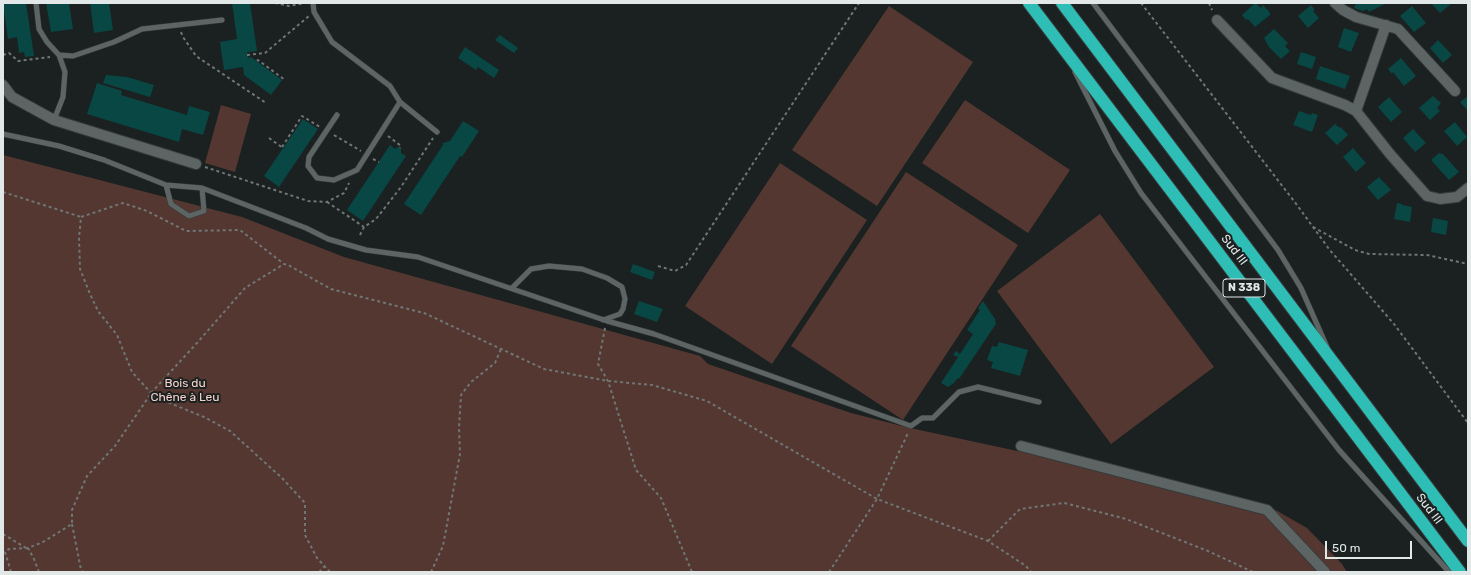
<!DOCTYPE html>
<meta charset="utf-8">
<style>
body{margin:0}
#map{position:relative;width:1471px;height:575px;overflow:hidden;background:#1a2120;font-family:Rubik,sans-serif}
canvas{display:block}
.frame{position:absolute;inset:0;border:4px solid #e2e7e7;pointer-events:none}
.scale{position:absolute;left:1325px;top:541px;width:87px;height:18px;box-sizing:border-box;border:2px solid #e2e7e7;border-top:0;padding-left:5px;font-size:12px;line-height:14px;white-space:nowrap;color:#e2e7e7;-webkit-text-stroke:3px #1a2120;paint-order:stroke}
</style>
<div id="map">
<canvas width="1471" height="575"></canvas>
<div class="frame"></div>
<div class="scale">50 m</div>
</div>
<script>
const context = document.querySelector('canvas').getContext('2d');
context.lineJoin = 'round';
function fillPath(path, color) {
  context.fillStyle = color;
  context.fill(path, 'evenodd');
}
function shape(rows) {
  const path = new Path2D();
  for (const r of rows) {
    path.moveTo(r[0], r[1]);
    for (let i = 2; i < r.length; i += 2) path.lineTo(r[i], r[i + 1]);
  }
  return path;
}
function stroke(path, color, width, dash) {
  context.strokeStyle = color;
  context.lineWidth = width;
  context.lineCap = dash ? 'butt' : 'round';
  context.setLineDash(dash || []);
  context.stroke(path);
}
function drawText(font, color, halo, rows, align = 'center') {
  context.font = font + ' Rubik,sans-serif';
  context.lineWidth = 4;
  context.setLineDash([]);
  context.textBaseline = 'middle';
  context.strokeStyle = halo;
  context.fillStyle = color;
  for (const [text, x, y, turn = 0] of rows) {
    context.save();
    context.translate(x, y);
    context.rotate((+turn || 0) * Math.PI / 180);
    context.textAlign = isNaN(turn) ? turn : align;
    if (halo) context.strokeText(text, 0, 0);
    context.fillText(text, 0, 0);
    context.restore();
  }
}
const green = shape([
 [889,6,973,62,877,206,792,150],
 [965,100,1070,170,1028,233,922,163],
 [221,105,251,114,235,172,205,163],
 [3,155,242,217,344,257,700,356,708,364,851,413,910,428,1265,504,1307,528,1342,564,1347,572,3,572],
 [780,163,867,220,772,364,685,306],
 [906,172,1018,245,903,420,791,346],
 [1100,214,1214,367,1111,444,997,291]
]);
const building = shape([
 [3,3,26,3,34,56,25,57,24,52,19,53,17,37,8,39],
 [46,3,69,3,73,29,51,32],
 [90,3,109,3,113,30,94,33],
 [232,3,250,3,257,51,247,52,248,58,251,57,282,80,271,95,244,75,243,67,224,70,220,42,237,39],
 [1255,3,1261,8,1263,5,1270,13,1270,15,1255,27,1248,19,1246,20,1242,15],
 [1356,3,1387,3,1369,12,1367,9,1363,11,1354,8],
 [1431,3,1450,3,1451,4,1440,13],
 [1311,5,1315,10,1313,11,1319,18,1308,28,1298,16],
 [1412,6,1426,23,1414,32,1400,16],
 [1344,28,1359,33,1351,52,1338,47],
 [1274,29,1288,43,1285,46,1290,51,1281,59,1269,47,1264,38],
 [500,35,518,48,514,53,495,40],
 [1438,40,1452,55,1443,63,1430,48],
 [465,47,499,70,494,78,478,67,476,70,458,58],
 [1301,52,1316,57,1312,69,1297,64],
 [1401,58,1416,76,1404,86,1393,72,1392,74,1388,69],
 [1320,66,1350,76,1345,89,1316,79],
 [106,75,127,77,154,85,150,97,103,83],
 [97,83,122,91,121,95,187,115,189,106,210,112,203,135,182,129,179,142,87,114],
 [1433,96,1441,103,1437,108,1440,111,1430,120,1419,108],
 [1468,96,1468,111,1460,102],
 [1389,97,1402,112,1391,122,1378,107],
 [1299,111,1311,115,1312,113,1318,115,1312,132,1293,125],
 [303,119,318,129,279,187,264,176],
 [463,121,479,131,462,157,460,156,421,215,404,204,443,145,443,143,450,141],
 [1455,122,1467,137,1457,146,1444,131],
 [1335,124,1340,128,1341,127,1348,135,1337,145,1325,133],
 [1413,129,1426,143,1415,152,1403,138],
 [390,145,395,149,398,147,401,149,401,153,406,156,363,221,347,210],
 [1353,148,1366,163,1356,172,1343,157],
 [1439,153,1443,154,1459,172,1449,180,1431,160],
 [1379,177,1391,190,1378,200,1367,187],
 [1397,203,1402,204,1402,205,1412,207,1410,222,1394,219],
 [1433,218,1448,221,1446,235,1431,232],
 [633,264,655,272,652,280,630,272],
 [639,301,663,309,657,322,634,314],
 [983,301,995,319,996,324,959,379,958,378,954,383,948,387,941,383,958,357,953,355,956,351,960,354,973,334,967,330,980,310,978,308],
 [999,342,1028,350,1020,376,991,368,993,362,987,360,992,346,997,347]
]);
const path = shape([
 [275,3,289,6,305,3],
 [1141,3,1297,205,1329,249,1394,324,1468,423],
 [1209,3,1212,10],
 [181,32,183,37,196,56,266,103],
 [3,55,9,53,18,61,50,57],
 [247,55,265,53,309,16],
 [257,61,258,60,285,80],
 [334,135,361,151],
 [388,136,401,146,400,148],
 [269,138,283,148],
 [282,147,302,116,320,127],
 [373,159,379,162],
 [205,167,308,201,327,202,344,193,349,183],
 [3,192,81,217],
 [327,202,364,227],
 [1313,227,1355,250,1369,254,1427,255,1468,264],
 [360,235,364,227,376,219,401,187,433,138],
 [658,266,675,271,686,265,859,3],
 [605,328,598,364,608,381,636,470,661,498,692,572],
 [151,393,197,343,245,288,284,264],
 [72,524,81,570,83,572],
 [3,534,26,548],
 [988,541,1020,509,1064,503,1126,519,1208,551,1253,572],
 [11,572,5,552,9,549,28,548],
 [39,572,34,559,28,548,43,542,72,524,72,510,87,476,115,446,150,395],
 [319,572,324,567],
 [330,572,317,558,305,535,305,503,282,478,230,431,204,417,150,395,151,393,132,372,117,335,98,311,90,294,80,269,79,238,81,217,123,203,147,211,186,231,240,230,284,264,288,265,331,289,424,313,544,369,608,381,652,385,707,401,877,499,988,541,1026,566,1031,572],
 [431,572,443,546,460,454,459,428,461,395,471,382,495,363,501,349],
 [829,572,877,499,908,433]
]);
const lane = shape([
 [36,3,39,29,47,42,59,55,65,72,63,97,54,120],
 [313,3,314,12,332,42,390,86,400,102,437,132],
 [1093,3,1278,250,1301,288,1327,347],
 [59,55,73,56,114,42,142,29,222,20],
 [1075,72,1115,151,1141,193,1339,450,1449,572],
 [337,115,309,157,308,166,317,178,334,180,357,170,400,102],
 [3,134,59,146,104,160,166,185,202,188,306,228,328,239,366,250,418,257,607,321,654,334,911,426,922,418,933,418,959,392,978,387,1039,402],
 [166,185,171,204,189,216,204,211,202,188],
 [512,288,531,269,549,266,582,269,607,278,622,287,625,299,623,309,620,314,603,320]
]);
const street = shape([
 [1335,3,1343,10,1356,17,1398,29,1455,91],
 [1217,20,1272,78,1345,105,1356,111],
 [1386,25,1356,111,1390,154,1427,196,1440,199,1457,197,1468,188],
 [3,85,12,97,54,120,196,164],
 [1021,446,1267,510,1325,572]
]);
const highway = shape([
 [1029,3,1460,572],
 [1062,3,1468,541]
]);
const shields = [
 [1244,288,42]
];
const shieldNames = [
 ["N 338",1244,288]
];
const streetNames = [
 ["Sud III",1234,250,53],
 ["Sud III",1429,509,53]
];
const parkNames = [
 ["Bois du",185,384],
 ["Chêne à Leu",185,398]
];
fillPath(green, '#553731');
fillPath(building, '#084744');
stroke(lane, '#363b3b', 6);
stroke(street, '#363b3b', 12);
stroke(highway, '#363b3b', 14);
stroke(path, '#6f7675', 2, [3, 3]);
stroke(lane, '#5c6464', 5);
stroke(street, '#5c6464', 10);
stroke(highway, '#2fbeb6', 12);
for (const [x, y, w] of shields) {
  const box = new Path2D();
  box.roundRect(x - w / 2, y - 9, w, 18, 3);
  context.fillStyle = '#1a2120';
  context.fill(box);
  stroke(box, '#e2e7e7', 1);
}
drawText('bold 11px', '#e2e7e7', null, shieldNames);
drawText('12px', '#e2e7e7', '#1a2120', streetNames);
drawText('12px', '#f6d2cb', '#1a2120', parkNames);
</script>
